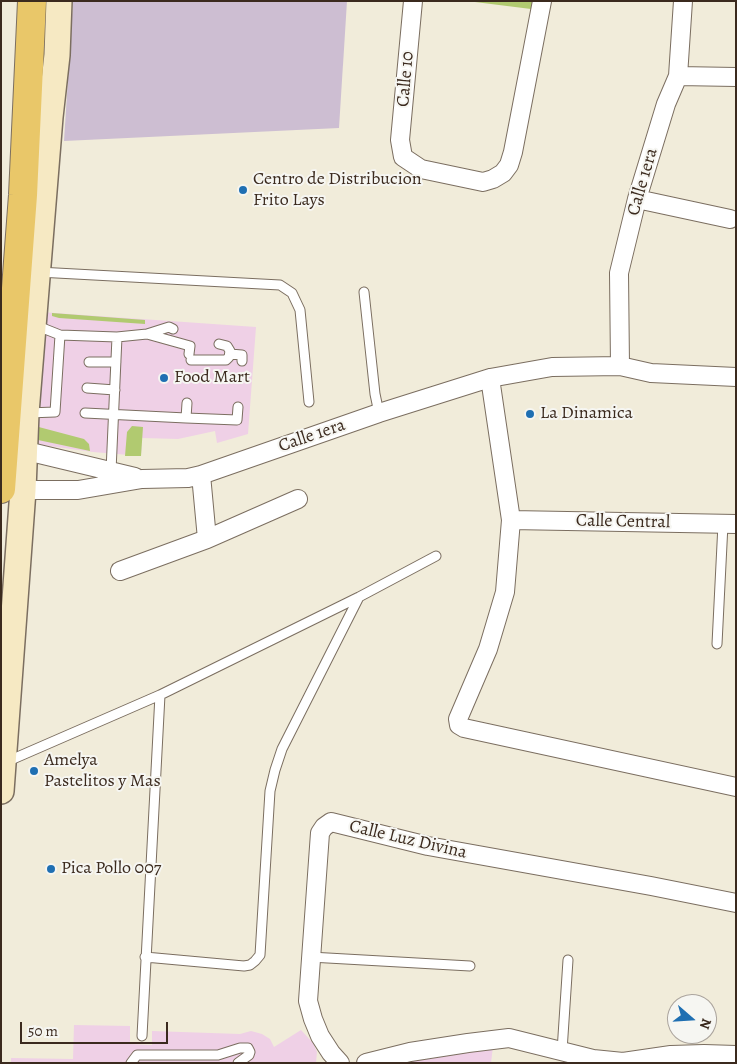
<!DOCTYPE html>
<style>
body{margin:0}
#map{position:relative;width:737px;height:1064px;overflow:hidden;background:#f1ecda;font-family:Alegreya,serif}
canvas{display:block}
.frame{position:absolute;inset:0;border:2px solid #3b2a1e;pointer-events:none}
.north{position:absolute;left:667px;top:994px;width:50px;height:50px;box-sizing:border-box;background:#f6f6f2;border:1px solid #aba49d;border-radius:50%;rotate:109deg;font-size:14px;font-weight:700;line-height:20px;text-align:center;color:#3b2a1e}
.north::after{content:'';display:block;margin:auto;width:18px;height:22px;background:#1f6fb2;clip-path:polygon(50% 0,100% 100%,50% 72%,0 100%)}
.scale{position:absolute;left:20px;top:1022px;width:148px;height:22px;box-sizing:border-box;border:2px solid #3b2a1e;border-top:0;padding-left:6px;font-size:15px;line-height:18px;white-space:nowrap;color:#3b2a1e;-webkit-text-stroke:4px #f6f6f2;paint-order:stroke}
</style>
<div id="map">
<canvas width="737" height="1064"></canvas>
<div class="frame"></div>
<div class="north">N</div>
<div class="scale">50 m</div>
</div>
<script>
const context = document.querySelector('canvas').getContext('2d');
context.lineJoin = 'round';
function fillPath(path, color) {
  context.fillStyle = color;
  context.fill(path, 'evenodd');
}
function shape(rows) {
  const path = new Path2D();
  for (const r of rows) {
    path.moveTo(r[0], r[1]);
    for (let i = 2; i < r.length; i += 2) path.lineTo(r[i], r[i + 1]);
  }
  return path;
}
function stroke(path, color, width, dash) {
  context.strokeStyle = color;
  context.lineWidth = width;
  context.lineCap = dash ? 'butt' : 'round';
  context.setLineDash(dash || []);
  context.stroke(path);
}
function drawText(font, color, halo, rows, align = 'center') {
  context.font = font + ' Alegreya,serif';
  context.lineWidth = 4;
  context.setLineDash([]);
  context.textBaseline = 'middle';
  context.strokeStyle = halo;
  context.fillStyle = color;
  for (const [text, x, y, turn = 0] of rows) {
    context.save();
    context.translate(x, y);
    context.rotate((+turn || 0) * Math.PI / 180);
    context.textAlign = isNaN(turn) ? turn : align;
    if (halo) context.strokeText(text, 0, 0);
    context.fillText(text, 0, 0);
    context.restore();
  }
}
const built = shape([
 [41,312,256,327,248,434,217,443,215,431,178,439,142,438,141,456,93,452,42,445,36,442],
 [74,1025,130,1026,130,1044,152,1045,152,1031,240,1034,251,1031,262,1034,270,1039,274,1047,301,1030,313,1043,317,1052,316,1063,11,1063,11,1058,73,1059],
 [493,1046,491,1063,392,1063]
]);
const industrial = shape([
 [73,1,347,1,339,128,64,141]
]);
const green = shape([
 [467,1,533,1,531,9],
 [52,313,145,320,145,324,59,318,52,316],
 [35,426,84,439,89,444,90,451,38,440,34,438],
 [132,426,143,427,141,456,125,456,127,432]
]);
const lane = shape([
 [38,272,280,285,292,293,300,310,309,402],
 [364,292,375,394,379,413],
 [147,334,169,327,173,329],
 [60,335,117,337,147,334,190,346,189,354],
 [230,354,242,355,242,361],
 [191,360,226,360,229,357,230,351,227,346,219,344],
 [89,362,116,362],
 [87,388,115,390],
 [28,413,55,412,60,335,35,325],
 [85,413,186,418,187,403],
 [186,418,237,420,238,407],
 [111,471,117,337],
 [717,644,723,524],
 [6,762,160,695,359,597,436,556],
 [145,957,244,966,250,965,255,961,260,955,270,791,275,770,282,749,359,597],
 [310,957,470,966],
 [142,1036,160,695],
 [562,1051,568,960],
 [131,1063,137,1055,218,1055,240,1048,248,1048,250,1052,249,1055,238,1063]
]);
const street = shape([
 [413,1,400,140,403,157,421,169,483,182,493,179,503,173,509,165,513,152,542,1],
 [678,76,736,77],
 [637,199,730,219],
 [620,366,619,273,637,199,666,104,678,76,683,1],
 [490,378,511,520,505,592,488,649,458,719,459,725,464,728,736,787],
 [14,448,135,477],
 [201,475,207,539,298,499],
 [12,490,78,490,142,479,188,478,201,475,379,413,490,378,552,367,620,366,651,373,736,377],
 [511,520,736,524],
 [120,571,207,539],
 [340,1063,331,1053,320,1036,313,1019,308,1001,320,833,324,827,331,822,428,846,651,886,736,903],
 [366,1063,410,1052,468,1043,509,1038,593,1059,623,1062,671,1055,704,1054,736,1055]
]);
const secondary = shape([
 [1,791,23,490,26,413,50,117,57,55,59,1]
]);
const primary = shape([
 [1,489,23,195,32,1]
]);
const markers = [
 [243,190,5,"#1f6fb2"],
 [164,378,5,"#1f6fb2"],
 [530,414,5,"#1f6fb2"],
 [34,771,5,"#1f6fb2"],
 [51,869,5,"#1f6fb2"]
];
const streetNames = [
 ["Calle 10",406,79,-85],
 ["Calle 1era",643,182,-74],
 ["Calle 1era",312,436,-19],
 ["Calle Central",623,522,1],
 ["Calle Luz Divina",408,840,13]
];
const poiNames = [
 ["Centro de Distribucion",253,180],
 ["Frito Lays",253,201],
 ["Food Mart",174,378],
 ["La Dinamica",540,414],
 ["Amelya",44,761],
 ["Pastelitos y Mas",44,782],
 ["Pica Pollo 007",61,869]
];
fillPath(built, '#efd0e6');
fillPath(industrial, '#cdbed2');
fillPath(green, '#b1ca70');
stroke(lane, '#7b6e60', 11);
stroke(street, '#7b6e60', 20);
stroke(secondary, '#7b6e60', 28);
stroke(primary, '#7b6e60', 30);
stroke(lane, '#fff', 9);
stroke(street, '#fff', 18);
stroke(secondary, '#f6e9c3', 25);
stroke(primary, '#e9c769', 28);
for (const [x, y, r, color] of markers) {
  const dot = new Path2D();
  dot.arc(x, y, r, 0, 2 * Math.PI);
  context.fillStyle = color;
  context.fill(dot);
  stroke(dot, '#f6f6f2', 2);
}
drawText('18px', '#3b2a1e', '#f6f6f2', streetNames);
drawText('18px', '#3b2a1e', '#f6f6f2', poiNames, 'left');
</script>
